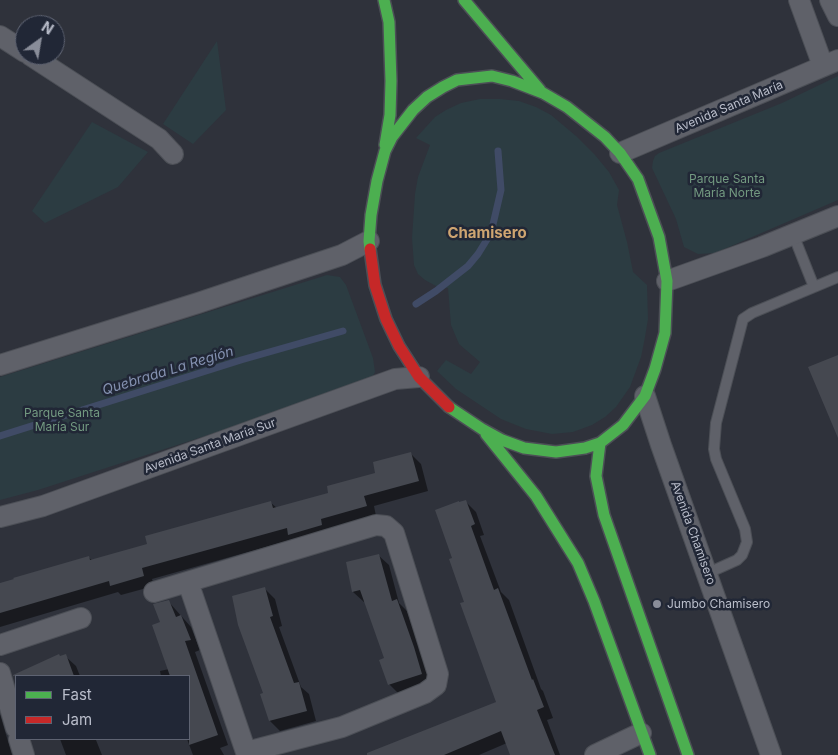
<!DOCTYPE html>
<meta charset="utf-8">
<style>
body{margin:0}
#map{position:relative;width:838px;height:755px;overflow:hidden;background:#2f323b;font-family:Inter,sans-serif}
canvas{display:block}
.legend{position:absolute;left:15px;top:675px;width:175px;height:65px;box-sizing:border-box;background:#212736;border:1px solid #5e6372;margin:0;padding:6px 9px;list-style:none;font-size:15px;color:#babecb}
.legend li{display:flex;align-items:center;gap:10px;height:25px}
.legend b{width:25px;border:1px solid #5e6372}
.north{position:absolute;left:15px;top:15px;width:50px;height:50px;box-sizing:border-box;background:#212736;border:1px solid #5e6372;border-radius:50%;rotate:32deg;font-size:14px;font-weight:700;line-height:20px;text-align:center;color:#babecb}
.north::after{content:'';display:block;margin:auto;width:18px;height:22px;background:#898d99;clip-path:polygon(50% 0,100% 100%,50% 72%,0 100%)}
</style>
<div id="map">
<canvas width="838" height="755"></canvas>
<ul class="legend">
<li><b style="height:6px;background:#4caf50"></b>Fast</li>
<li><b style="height:6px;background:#c62828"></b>Jam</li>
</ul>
<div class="north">N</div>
</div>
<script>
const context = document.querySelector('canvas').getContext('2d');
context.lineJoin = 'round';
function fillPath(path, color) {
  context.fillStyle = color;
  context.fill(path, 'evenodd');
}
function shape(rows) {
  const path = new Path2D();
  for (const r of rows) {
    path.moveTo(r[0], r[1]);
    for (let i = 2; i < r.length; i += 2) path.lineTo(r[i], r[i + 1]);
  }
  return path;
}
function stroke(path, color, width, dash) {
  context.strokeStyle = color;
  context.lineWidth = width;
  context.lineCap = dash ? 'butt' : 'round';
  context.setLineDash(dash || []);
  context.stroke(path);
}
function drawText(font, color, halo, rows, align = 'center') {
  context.font = font + ' Inter,sans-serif';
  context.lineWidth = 5;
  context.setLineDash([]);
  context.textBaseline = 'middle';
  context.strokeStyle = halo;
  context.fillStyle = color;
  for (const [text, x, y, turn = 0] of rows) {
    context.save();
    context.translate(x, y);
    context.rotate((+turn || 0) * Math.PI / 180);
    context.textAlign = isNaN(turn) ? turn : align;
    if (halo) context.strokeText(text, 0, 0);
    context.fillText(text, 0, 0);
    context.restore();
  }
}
const green = shape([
 [217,41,226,110,193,144,163,124],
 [838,76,838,200,715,253,698,254,684,247,676,219,652,168,653,161,655,156,659,153,782,103],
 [480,99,500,99,519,101,536,107,551,115,576,136,595,155,609,172,619,190,617,205,627,242,633,272,647,285,648,319,645,337,641,357,630,387,616,407,605,417,592,425,573,432,552,434,526,429,501,419,456,389,437,371,446,360,471,374,480,362,459,344,451,325,448,288,436,286,425,280,418,274,414,265,412,238,415,194,418,177,430,145,416,138,435,117,446,110,461,103],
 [92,122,148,152,118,187,45,223,32,211],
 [327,275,340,277,346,285,373,358,375,372,369,383,38,490,0,500,0,377]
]);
const shadow = shape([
 [411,454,421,464,428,491,374,506,376,516,300,544,294,539,152,579,154,586,121,595,118,592,0,627,0,584,89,558,92,560,149,545,271,503,277,508,329,494,377,474],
 [465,501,476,512,484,535,480,536,501,592,509,600,541,689,543,691,553,718,547,720,560,755,511,755,507,743,479,755,378,755,497,702,465,602,454,558],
 [378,555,389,565,399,603,407,611,424,659,432,684,400,695,389,684,386,659,365,601,364,602,353,592],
 [264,588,275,599,282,626,279,627,301,687,309,694,316,721,280,731,270,721,265,694],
 [168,601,191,627,200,650,195,652,228,745,220,748,224,755,193,755,187,739,189,739,189,676,161,676,160,671,169,669,161,623],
 [65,656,76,666,80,676,41,676,37,665],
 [0,714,12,755,0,755],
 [60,739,98,739,96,740,102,755,66,755]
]);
const stream = shape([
 [416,304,436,291,468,266,478,254,491,233,501,190,498,151],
 [0,436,241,360,343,331]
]);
const building = shape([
 [838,355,838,438,808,367],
 [411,452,419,481,364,496,367,506,321,519,322,525,288,535,287,528,142,568,144,576,110,586,109,581,0,613,0,583,14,579,13,578,89,556,90,560,147,544,145,536,271,501,273,508,328,493,327,486,375,473,373,462],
 [466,500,475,524,471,526,494,590,498,588,532,680,533,679,544,707,537,710,555,755,510,755,501,731,444,755,367,755,367,753,496,702,460,603,464,602,449,559,452,558,435,510,459,501,459,502],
 [379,554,392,601,397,599,414,647,422,674,388,685,379,660,384,658,360,590,352,592,346,562],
 [265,587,273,616,270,617,294,683,299,682,307,711,269,721,260,694,263,693,238,625,232,596],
 [169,600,176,617,181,615,191,640,185,641,218,735,189,745,189,676,170,676,152,625,160,622,153,604],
 [59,654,60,656,66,654,74,676,13,676,13,675]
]);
const lane = shape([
 [793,234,814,287],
 [708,573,737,560,742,555,747,542,745,529,716,459,714,449,716,423,743,319,752,313,838,277]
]);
const street = shape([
 [799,0,823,66],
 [830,0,838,16],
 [0,36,25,52],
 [30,55,159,139,173,154],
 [620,153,838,60],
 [667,281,762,247,838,216],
 [0,365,198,303,342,255,369,241],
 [645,396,661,445,771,755],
 [0,517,43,506,395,379,419,377],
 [188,582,247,755],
 [154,592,376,525,386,526,394,533,438,674,436,685,425,693,342,727,247,752],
 [0,645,81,618],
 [0,673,16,728],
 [19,739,24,755],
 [595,755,641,733]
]);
const fast = shape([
 [384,0,389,22,391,81,390,115,385,145],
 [464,0,540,90],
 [370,249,369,241,371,215,377,181,385,151,392,137,413,110,427,97,443,87,457,80,492,76],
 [449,407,482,429,502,440,524,448,556,452,585,448,600,443,623,425,645,396,655,369,665,333,667,281,659,237,638,179,620,153,605,137,567,107,543,93,512,81,492,76],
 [486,434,536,496,578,563,594,601,650,755],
 [600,443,596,476,604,515,688,755]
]);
const jam = shape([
 [370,249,375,285,386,319,399,346,419,377,449,407]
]);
const markers = [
 [657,604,5,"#898d99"]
];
const streetNames = [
 ["Avenida Santa María",729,107,-23],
 ["Avenida Santa María Sur",210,446,-20],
 ["Avenida Chamisero",693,533,70]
];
const parkNames = [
 ["Parque Santa",727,179],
 ["María Norte",727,193],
 ["Parque Santa",62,413],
 ["María Sur",62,427]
];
const poiNames = [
 ["Jumbo Chamisero",667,604]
];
const waterNames = [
 ["Quebrada La Región",168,371,-17]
];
const quarterNames = [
 ["Chamisero",487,233]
];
fillPath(green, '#2c3c42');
fillPath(shadow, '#0007');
stroke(stream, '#404b66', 7);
fillPath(building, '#454850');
stroke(lane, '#4c4f56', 12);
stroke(street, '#4c4f56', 22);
stroke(fast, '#4c4f56', 14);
stroke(jam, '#4c4f56', 14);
stroke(lane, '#5f6169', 10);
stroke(street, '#5f6169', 20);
stroke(fast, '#4caf50', 11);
stroke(jam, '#c62828', 11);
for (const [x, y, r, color] of markers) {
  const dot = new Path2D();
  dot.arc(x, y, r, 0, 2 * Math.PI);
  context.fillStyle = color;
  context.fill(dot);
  stroke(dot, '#212736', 2);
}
drawText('12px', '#babecb', '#212736', streetNames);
drawText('12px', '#739a81', '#212736', parkNames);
drawText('12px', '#babecb', '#212736', poiNames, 'left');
drawText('italic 14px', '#8491b0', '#212736', waterNames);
drawText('bold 15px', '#cfa571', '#212736', quarterNames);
</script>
